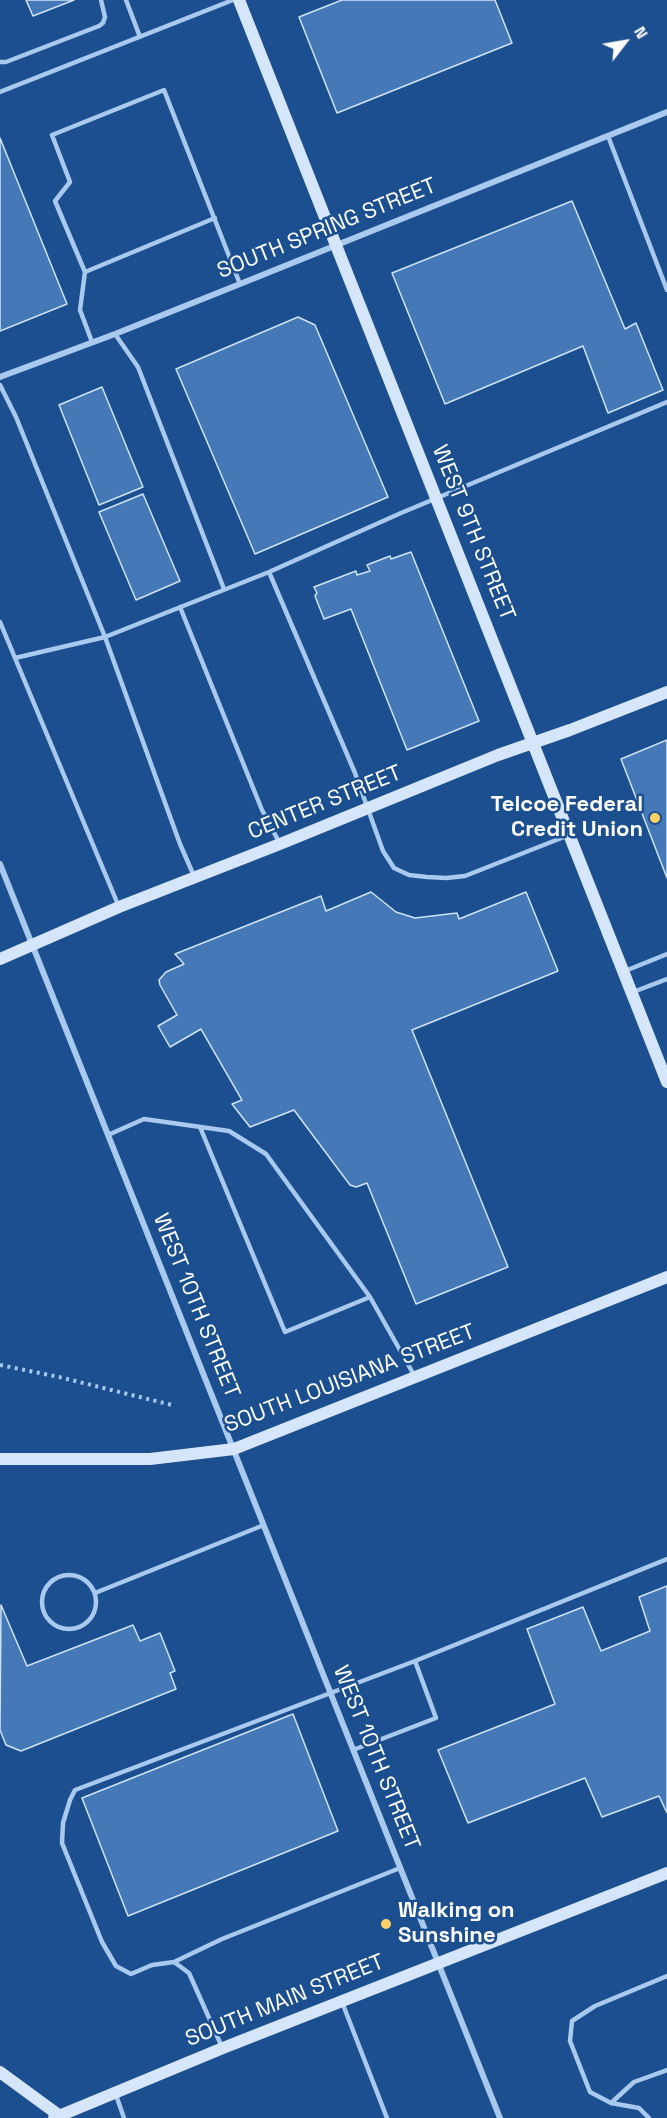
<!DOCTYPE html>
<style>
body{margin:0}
#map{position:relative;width:667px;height:2118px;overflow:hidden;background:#1b4f8f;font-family:"Space Grotesk",sans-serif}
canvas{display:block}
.north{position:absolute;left:595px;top:12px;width:60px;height:60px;-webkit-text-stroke:4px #1b4f8f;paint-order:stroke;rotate:59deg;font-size:16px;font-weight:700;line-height:24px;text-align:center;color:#fff}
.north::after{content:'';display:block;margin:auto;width:21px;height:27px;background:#fff;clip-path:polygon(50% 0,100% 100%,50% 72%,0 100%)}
</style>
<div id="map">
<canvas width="667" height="2118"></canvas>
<div class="north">N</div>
</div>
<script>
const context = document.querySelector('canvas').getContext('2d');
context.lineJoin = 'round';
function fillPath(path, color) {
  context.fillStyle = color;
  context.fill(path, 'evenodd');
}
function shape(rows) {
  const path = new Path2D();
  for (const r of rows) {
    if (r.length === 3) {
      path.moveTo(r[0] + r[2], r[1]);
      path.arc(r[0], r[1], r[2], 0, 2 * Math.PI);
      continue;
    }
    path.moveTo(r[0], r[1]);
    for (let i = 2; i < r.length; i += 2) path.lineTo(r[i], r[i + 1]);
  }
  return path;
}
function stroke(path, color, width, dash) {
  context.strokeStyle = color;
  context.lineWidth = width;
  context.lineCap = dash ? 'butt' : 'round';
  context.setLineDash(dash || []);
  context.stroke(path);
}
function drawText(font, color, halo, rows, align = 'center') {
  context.font = font + ' "Space Grotesk",sans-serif';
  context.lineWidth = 5;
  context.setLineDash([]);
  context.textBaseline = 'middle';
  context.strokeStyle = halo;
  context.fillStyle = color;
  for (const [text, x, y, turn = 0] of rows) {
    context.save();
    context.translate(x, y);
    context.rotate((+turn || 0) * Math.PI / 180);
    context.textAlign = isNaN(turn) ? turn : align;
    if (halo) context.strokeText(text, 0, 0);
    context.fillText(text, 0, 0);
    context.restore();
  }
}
const building = shape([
 [26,0,74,0,33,16,26,0],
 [342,0,495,0,512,43,337,113,299,17,342,0],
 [0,138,67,304,0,331,0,138],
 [572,201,625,329,636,323,663,390,608,413,583,346,445,404,392,273,572,201],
 [298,317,315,325,388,497,255,554,176,369,298,317],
 [102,387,143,487,99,505,59,405,102,387],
 [143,494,180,581,136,600,99,512,143,494],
 [411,552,479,721,407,750,351,609,324,619,315,596,317,593,314,587,356,571,357,575,370,571,367,565,390,556,391,559,411,552],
 [667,740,667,878,621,759,667,740],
 [371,892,396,912,415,918,457,913,459,919,526,892,558,971,412,1030,508,1267,416,1304,367,1183,356,1187,350,1185,294,1110,250,1127,232,1104,242,1100,201,1029,170,1047,158,1026,177,1015,160,985,159,980,166,972,184,964,175,954,321,896,326,911,371,892],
 [667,1586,667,1813,659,1796,602,1817,585,1778,468,1823,438,1750,555,1704,527,1629,583,1607,601,1651,650,1631,639,1597,667,1586],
 [1,1605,27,1666,133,1625,140,1641,160,1633,175,1671,170,1673,176,1689,21,1751,6,1745,0,1730,1,1605],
 [293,1714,338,1831,128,1916,82,1798,293,1714]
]);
const path = shape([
 [0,1365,59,1377,172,1405]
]);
const lane = shape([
 [126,0,140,37],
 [0,62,6,62,99,26,103,23,105,17,101,0],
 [0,92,233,0],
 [608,136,667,290],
 [85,272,215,218],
 [115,334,138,367,224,589],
 [92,342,80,310,85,272,55,201,70,182,52,135,164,90,240,284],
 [0,385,16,417,105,637,180,844,194,876],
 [269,572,355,773,383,851,394,868,409,875,427,877,446,878,465,876,569,835],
 [180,607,262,810,279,842],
 [0,622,119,907],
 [15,658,105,637,269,572,401,513,667,402],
 [625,971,667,954],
 [633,992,667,979],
 [200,1127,285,1332,370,1297,414,1375],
 [108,1135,144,1119,229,1131,266,1154,370,1297],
 [69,1602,27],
 [95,1593,264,1525],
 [415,1661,667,1559],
 [174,1962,222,1939,400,1868],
 [342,2002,387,2118],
 [222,2047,189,1973,174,1962,152,1965,131,1974,116,1966,102,1942,62,1843,63,1823,70,1800,75,1790,415,1661,436,1718,353,1750],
 [116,2095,124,2118],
 [611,2103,634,2082,667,2070],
 [649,2118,639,2108,611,2103,590,2092,570,2041,572,2021,595,2006,667,1976]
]);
const street = shape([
 [0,377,115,334,240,284,667,112],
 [0,864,500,2118]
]);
const secondary = shape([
 [239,0,667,1082],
 [0,959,119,907,280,844,498,755,570,730,667,692],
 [0,1459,150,1459,234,1449,667,1277],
 [0,2072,60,2116],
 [54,2118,223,2048,667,1873]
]);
const markers = [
 [655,818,6,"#ffd166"],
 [386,1924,6,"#ffd166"]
];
const streetNames = [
 ["SOUTH SPRING STREET",327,229,-22],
 ["WEST 9TH STREET",473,533,68],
 ["CENTER STREET",325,803,-22],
 ["WEST 10TH STREET",196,1306,68],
 ["SOUTH LOUISIANA STREET",350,1379,-21],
 ["WEST 10TH STREET",376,1758,68],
 ["SOUTH MAIN STREET",285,2001,-22]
];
const poiNames = [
 ["Telcoe Federal",643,805],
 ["Credit Union",643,830],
 ["Walking on",398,1911,"left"],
 ["Sunshine",398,1936,"left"]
];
fillPath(building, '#4478b7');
stroke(building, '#cfe3fa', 1.5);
stroke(path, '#a9c9ee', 4, [3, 4.5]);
stroke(lane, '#a9c9ee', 4.5);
stroke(street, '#a9c9ee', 6);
stroke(secondary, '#d6e6fa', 12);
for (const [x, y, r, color] of markers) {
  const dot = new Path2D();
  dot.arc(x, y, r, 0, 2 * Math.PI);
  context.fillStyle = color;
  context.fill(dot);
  stroke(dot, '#1b4f8f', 2);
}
drawText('22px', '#fff', '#1b4f8f', streetNames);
drawText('bold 22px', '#fff', '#1b4f8f', poiNames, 'right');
</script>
